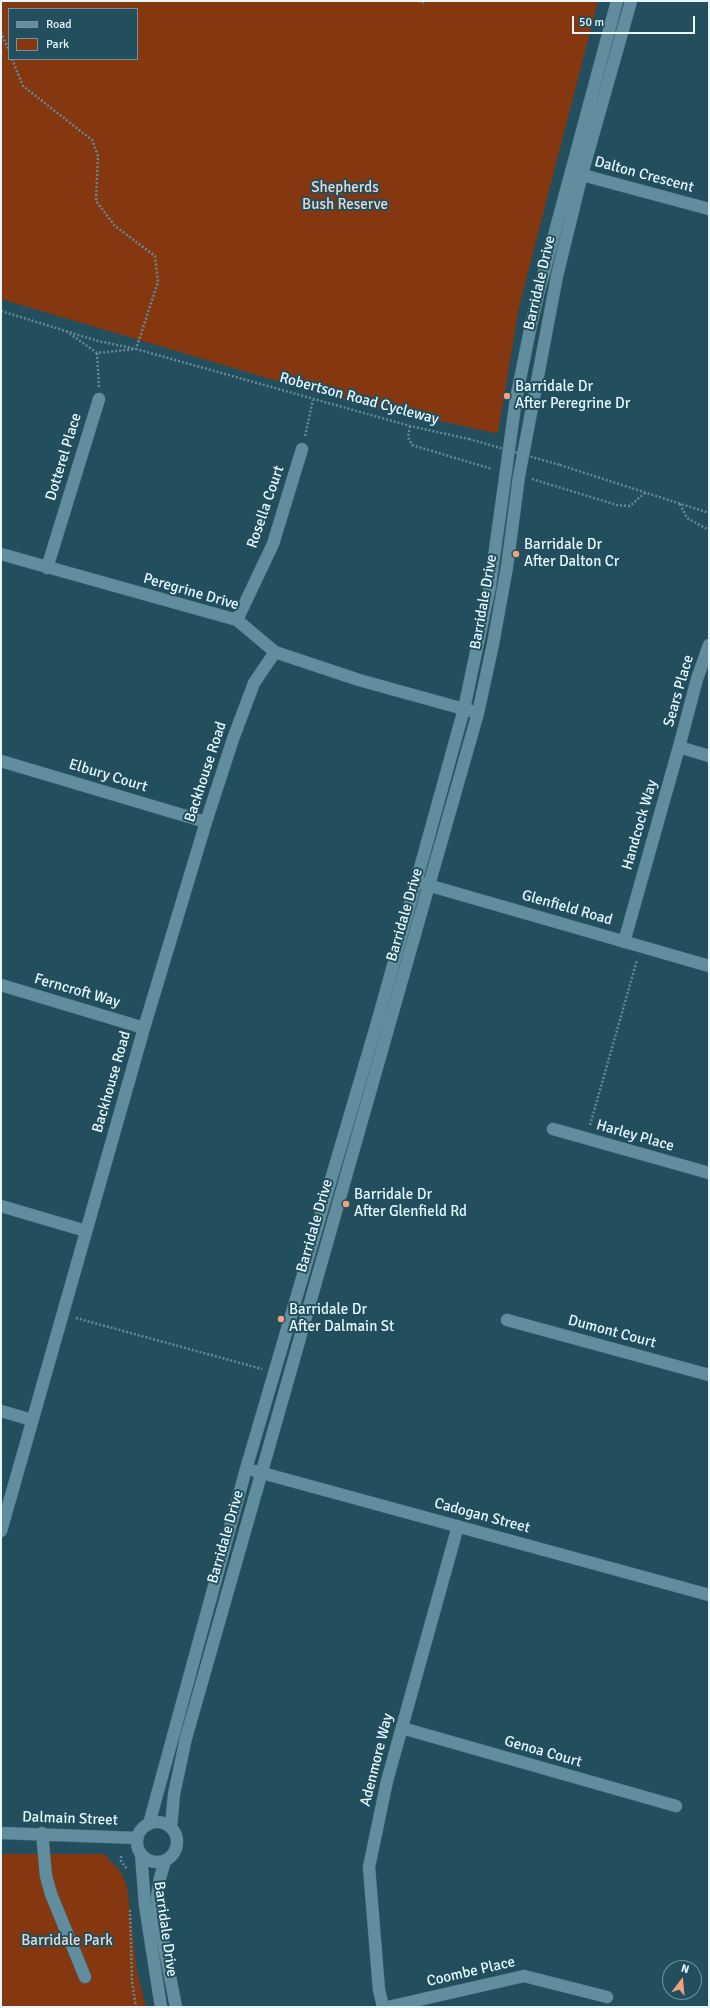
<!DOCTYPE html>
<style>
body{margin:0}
#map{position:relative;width:710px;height:2008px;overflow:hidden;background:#234e5d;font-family:Signika,sans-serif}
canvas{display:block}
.frame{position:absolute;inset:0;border:2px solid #e5f8ff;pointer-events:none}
.legend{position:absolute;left:8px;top:8px;width:130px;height:52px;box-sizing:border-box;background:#234e5d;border:1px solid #71929e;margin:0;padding:5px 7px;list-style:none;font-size:12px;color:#e5f8ff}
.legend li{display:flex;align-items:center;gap:8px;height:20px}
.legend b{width:20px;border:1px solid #71929e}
.north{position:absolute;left:662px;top:1960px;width:40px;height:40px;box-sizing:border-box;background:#234e5d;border:1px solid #71929e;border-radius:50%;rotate:16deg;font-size:11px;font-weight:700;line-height:16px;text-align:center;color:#e5f8ff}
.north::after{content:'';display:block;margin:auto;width:14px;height:18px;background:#f2a17e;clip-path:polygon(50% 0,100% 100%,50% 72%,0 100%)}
.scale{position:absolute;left:572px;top:16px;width:123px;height:18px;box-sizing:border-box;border:2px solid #e5f8ff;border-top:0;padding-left:5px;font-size:12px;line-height:14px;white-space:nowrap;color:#e5f8ff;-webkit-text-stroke:3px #234e5d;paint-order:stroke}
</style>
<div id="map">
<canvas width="710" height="2008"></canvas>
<div class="frame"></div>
<ul class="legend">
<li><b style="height:5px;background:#618d9e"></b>Road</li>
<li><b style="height:11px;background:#853810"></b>Park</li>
</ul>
<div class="north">N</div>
<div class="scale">50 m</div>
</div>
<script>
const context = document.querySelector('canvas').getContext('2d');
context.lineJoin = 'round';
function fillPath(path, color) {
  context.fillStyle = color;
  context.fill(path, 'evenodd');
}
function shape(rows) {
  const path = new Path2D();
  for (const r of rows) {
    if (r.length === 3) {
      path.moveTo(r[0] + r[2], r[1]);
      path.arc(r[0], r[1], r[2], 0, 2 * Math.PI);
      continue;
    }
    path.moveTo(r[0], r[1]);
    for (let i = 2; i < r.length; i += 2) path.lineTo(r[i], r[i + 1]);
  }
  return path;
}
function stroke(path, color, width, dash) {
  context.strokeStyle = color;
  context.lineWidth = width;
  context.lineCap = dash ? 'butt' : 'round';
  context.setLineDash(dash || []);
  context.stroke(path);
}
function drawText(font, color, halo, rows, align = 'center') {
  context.font = font + ' Signika,sans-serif';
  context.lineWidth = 4;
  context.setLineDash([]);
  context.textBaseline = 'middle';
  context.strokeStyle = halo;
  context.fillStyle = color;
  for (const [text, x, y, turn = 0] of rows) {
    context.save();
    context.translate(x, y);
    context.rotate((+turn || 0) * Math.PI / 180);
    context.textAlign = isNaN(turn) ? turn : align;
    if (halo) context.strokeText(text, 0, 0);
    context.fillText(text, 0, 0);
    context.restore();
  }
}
const green = shape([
 [1,1,598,1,519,307,498,432,495,433,338,399,1,299],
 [9,9,137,9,137,59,9,59],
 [1,1854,104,1854,120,1871,127,1886,137,1972,146,2007,1,2007]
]);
const path = shape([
 [418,1,426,3],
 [1,32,9,51],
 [12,59,23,86,92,140,98,156,96,201,115,226,155,256,158,282,136,349,97,353,66,331],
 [1,311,98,341,136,349,410,426,469,439],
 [97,353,99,387],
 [410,426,408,437,412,445,492,469],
 [305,436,313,400],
 [560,465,709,513],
 [532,479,617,505,630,506,646,492],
 [680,504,687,518,709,530],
 [590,1125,637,960],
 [76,1318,262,1369],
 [121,1856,121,1861,127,1869],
 [130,1910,132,1981,136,2007]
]);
const minor = shape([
 [575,173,709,209],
 [1,554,237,620,275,652,359,680,471,711],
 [47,568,99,399],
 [237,620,273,544,302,449],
 [679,747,697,679,709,645],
 [1,761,206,822],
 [424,884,709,966],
 [624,942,679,747,709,756],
 [1,985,144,1028],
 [553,1129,709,1173],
 [1,1206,86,1231],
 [507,1320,709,1375],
 [1,1411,32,1420],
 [255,1471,709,1595],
 [1,1531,144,1028,206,822,233,739,254,683,275,652],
 [402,1728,676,1806],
 [157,1842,20],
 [149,1824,246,1469,379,1016,464,709,490,586,516,399,531,325,539,291,617,1],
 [171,1828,174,1794,186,1738,478,713,493,644,507,567,519,476,557,276,582,174,631,1],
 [1,1833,137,1838],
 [42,1833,46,1876,51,1894,85,1977],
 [141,1854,145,1905,161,2007],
 [165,1861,160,1878,157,1897,158,1915,176,2007],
 [383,2007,379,1990,369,1867,387,1781,458,1526],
 [388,2007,524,1976,607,1997]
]);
const pathBridge = shape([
 [469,439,560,465]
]);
const markers = [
 [507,396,4,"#f2a17e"],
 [516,554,4,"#f2a17e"],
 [346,1204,4,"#f2a17e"],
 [281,1319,4,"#f2a17e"]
];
const streetNames = [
 ["Dalton Crescent",644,175,15],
 ["Barridale Drive",540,283,-77],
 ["Robertson Road Cycleway",359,399,15],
 ["Dotterel Place",64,457,-73],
 ["Rosella Court",266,507,-71],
 ["Peregrine Drive",191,592,16],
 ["Barridale Drive",484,602,-80],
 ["Sears Place",679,691,-74],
 ["Backhouse Road",206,772,-72],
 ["Elbury Court",108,776,17],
 ["Handcock Way",640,825,-74],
 ["Glenfield Road",567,908,16],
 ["Barridale Drive",405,915,-74],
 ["Ferncroft Way",77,991,16],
 ["Backhouse Road",112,1082,-74],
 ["Harley Place",635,1136,16],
 ["Barridale Drive",315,1226,-74],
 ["Dumont Court",612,1332,15],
 ["Cadogan Street",482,1516,15],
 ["Barridale Drive",226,1537,-74],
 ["Genoa Court",543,1752,16],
 ["Adenmore Way",377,1760,-76],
 ["Dalmain Street",70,1819,2],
 ["Barridale Drive",165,1929,82],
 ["Coombe Place",471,1972,-13]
];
const parkNames = [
 ["Shepherds",345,188],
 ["Bush Reserve",345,205],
 ["Barridale Park",67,1941]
];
const poiNames = [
 ["Barridale Dr",515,387],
 ["After Peregrine Dr",515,404],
 ["Barridale Dr",524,545],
 ["After Dalton Cr",524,562],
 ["Barridale Dr",354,1195],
 ["After Glenfield Rd",354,1212],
 ["Barridale Dr",289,1310],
 ["After Dalmain St",289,1327]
];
fillPath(green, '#853810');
stroke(minor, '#476e7a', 13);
stroke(path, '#658894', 2.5, [2, 2]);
stroke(minor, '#618d9e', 12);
stroke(pathBridge, '#658894', 2.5, [2, 2]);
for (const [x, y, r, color] of markers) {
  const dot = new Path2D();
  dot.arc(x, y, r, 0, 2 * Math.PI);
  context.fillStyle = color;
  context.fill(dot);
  stroke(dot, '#234e5d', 1.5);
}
drawText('15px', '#e5f8ff', '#234e5d', streetNames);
drawText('15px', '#f0d8ce', '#234e5d', parkNames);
drawText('15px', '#e5f8ff', '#234e5d', poiNames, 'left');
</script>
